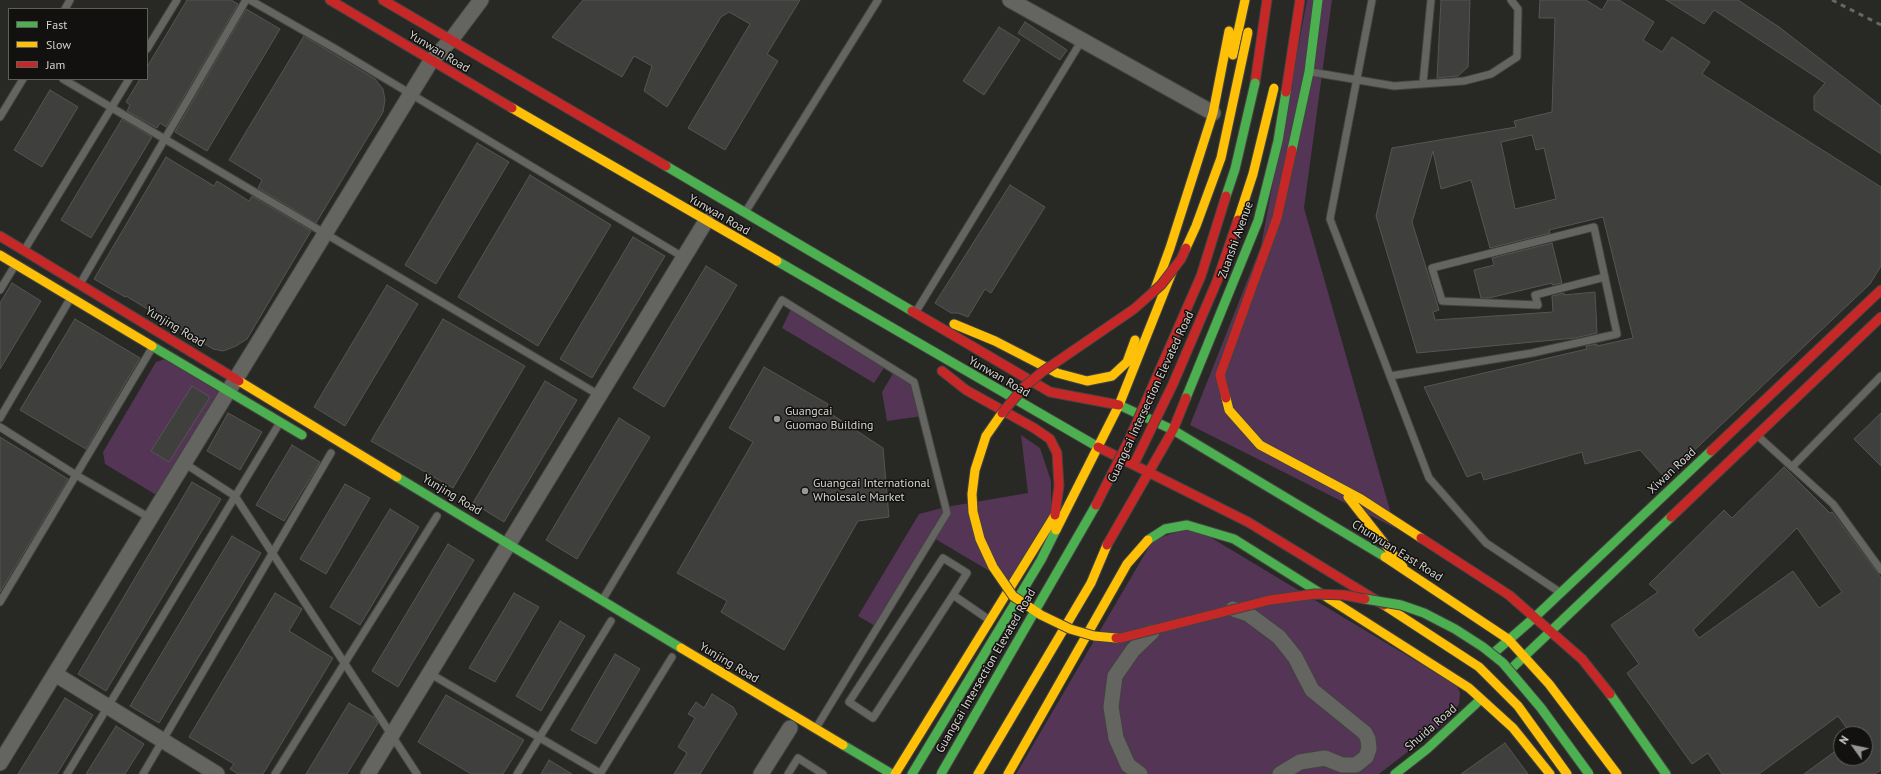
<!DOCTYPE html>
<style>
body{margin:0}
#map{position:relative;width:1881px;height:774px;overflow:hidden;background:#282825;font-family:"PT Sans",sans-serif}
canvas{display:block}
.legend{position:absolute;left:8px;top:8px;width:140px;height:72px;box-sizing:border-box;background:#12110f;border:1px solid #5f5f5c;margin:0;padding:5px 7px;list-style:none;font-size:12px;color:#d3d3cf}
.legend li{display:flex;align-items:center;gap:8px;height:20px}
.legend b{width:20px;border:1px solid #5f5f5c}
.north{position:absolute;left:1833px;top:726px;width:40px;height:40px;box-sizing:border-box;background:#12110f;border:1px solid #5f5f5c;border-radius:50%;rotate:303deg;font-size:11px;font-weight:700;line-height:16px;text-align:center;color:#d3d3cf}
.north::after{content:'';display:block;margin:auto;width:14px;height:18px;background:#979794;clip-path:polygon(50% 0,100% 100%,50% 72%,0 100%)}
</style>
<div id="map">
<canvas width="1881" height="774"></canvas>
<ul class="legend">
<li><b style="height:5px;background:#4caf50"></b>Fast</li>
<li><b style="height:5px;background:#ffc107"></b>Slow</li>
<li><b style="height:5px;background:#c62828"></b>Jam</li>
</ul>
<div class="north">N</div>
</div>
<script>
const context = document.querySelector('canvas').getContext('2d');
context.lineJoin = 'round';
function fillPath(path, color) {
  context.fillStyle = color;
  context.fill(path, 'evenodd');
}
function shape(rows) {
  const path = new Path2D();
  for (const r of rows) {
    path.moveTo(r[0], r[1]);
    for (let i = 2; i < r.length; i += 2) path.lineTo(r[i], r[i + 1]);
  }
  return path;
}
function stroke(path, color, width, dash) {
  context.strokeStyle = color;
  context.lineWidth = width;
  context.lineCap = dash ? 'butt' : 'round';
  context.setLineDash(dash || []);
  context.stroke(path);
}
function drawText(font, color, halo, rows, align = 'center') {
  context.font = font + ' "PT Sans",sans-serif';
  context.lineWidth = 3;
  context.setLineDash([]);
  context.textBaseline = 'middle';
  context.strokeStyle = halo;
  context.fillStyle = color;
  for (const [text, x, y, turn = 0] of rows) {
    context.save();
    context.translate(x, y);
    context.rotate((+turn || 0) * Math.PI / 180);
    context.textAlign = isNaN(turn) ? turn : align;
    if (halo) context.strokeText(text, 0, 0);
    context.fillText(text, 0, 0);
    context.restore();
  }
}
const green = shape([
 [1307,0,1332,0,1304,208,1395,528,1190,425,1261,246],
 [792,307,886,365,874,383,782,328],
 [165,359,221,393,158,496,105,464,103,452,156,362],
 [895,370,914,382,923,416,887,421,882,392],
 [1021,435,1040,448,1051,481,1051,512,1008,582,932,537,877,627,858,616,919,514,946,507,1028,493],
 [1185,529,1205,534,1456,685,1460,692,1459,704,1445,723,1379,774,1016,774,1153,540]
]);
const building = shape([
 [187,0,231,0,238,4,166,127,160,123,157,128,127,111,130,105,126,102,140,79,147,79,147,67,187,0],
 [583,0,800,0,767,54,778,61,725,150,688,128,750,24,729,12,721,17,667,107,644,91,652,66,634,56,622,77,552,37,583,0],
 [1441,0,1470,0,1468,67,1458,76,1437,78,1441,0],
 [1540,0,1586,0,1602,10,1608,0,1619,0,1654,22,1643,40,1662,52,1672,37,1710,62,1702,74,1881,187,1881,266,1870,284,1665,478,1640,450,1585,464,1582,452,1484,480,1481,472,1467,477,1424,387,1587,349,1586,346,1597,344,1597,346,1633,338,1603,217,1549,230,1550,233,1490,248,1471,180,1441,189,1433,151,1412,222,1439,310,1433,312,1435,320,1553,312,1552,296,1564,293,1564,295,1595,292,1597,333,1575,338,1417,353,1376,216,1392,148,1516,127,1514,121,1552,112,1555,18,1539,18,1540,0],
 [1532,135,1536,150,1544,148,1556,199,1515,209,1501,142,1532,135],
 [1666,0,1738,0,1779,27,1881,106,1881,154,1814,110,1814,96,1825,83,1714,10,1704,24,1666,0],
 [246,9,280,29,207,151,175,132,246,9],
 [1025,22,1067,50,1060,60,1018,33,1025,22],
 [999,27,1020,40,984,95,963,81,999,27],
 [304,36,375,79,383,89,385,100,383,112,316,223,258,188,262,180,229,160,304,36],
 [50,90,78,107,42,167,14,150,50,90],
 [122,119,152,137,91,238,61,220,122,119],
 [477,143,509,162,436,284,405,265,477,143],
 [166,157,214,186,217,181,249,201,252,196,311,231,247,339,236,346,223,351,213,349,126,296,125,297,94,279,166,157],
 [530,175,611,225,538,346,458,297,530,175],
 [1010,185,1045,207,991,293,985,289,968,317,958,313,951,313,935,303,1010,185],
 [633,237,665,256,592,378,560,359,633,237],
 [1552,243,1562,283,1552,285,1552,283,1489,298,1481,298,1474,270,1494,265,1492,258,1552,243],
 [706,266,737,285,664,407,633,388,706,266],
 [12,283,41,301,0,369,0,303,12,283],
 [387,285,418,304,345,426,314,407,387,285],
 [75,319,140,358,86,449,20,410,75,319],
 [443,319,525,366,453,488,371,441,443,319],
 [764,367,828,404,825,410,883,448,889,517,858,521,784,650,721,612,727,601,677,573,753,442,729,428,764,367],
 [545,381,577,400,504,522,473,503,545,381],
 [192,386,210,397,169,462,151,451,192,386],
 [228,413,262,432,240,470,207,451,228,413],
 [1881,413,1881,466,1854,439,1881,413],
 [619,418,650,437,577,559,546,540,619,418],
 [0,437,68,479,0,592,0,437],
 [292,445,320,462,284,521,256,505,292,445],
 [1784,467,1830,513,1832,512,1881,578,1881,770,1875,774,1804,774,1841,747,1841,758,1865,758,1865,734,1851,734,1838,716,1759,774,1722,774,1708,753,1692,764,1627,673,1639,664,1611,625,1658,592,1649,584,1724,510,1732,518,1784,467],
 [1797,528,1842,592,1819,608,1793,571,1699,638,1693,630,1797,528],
 [192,482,221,499,106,691,78,674,192,482],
 [345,484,370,498,326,574,300,559,345,484],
 [390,509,419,527,360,625,330,607,390,509],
 [232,536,261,553,159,723,130,706,232,536],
 [448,544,474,560,398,687,372,671,448,544],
 [275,593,302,609,289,631,333,658,263,774,238,774,230,769,234,764,189,737,275,593],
 [514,593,539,607,495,682,469,668,514,593],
 [560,621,585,636,541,711,516,696,560,621],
 [615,654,640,669,596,744,571,730,615,654],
 [712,694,733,707,737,714,700,774,674,774,687,753,678,747,695,718,688,714,696,702,704,708,712,694],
 [446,695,524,740,503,774,471,774,418,742,446,695],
 [65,698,93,715,57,774,18,774,65,698],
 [349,703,375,718,378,723,347,774,306,774,349,703],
 [116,726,144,744,125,774,86,774,116,726],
 [1505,743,1528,774,1461,774,1505,743],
 [549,760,572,774,541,774,549,760]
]);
const lane = shape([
 [250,0,334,48,683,257],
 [1372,0,1330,219,1429,478,1486,543,1558,591],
 [65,9,70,0],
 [147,49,177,0],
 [1311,72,1394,86,1464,81,1491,74,1517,57,1518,9,1511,0],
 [63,79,599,395],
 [1423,83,1431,0],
 [0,117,23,79],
 [746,211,878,0],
 [25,249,129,79],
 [80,284,246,0],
 [0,290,14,267],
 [917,310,1082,40],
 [1390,376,1532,353,1617,334,1594,227,1432,268,1442,301,1538,305,1535,295,1605,277],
 [0,418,70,299],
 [0,427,76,475,150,518],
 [1759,437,1833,504,1881,570],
 [184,463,235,496,417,774],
 [1792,467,1881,376],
 [953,595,967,573,943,558,849,702,873,718,953,595,988,619],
 [603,599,782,300,914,382,947,513,816,728],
 [0,602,152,348],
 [429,673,600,773],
 [67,774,279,424],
 [143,774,331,453],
 [275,774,437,516],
 [517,774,611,621],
 [600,774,672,657],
 [788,774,798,758,823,774]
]);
const street = shape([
 [1010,0,1213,113],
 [1233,609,1248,614,1279,637,1295,657,1312,690,1365,733,1368,739,1369,749,1366,757,1356,765,1342,765,1325,758,1300,762,1280,774],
 [55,674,217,774],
 [0,763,431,61,451,40,481,0],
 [368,774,706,221],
 [761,774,790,728],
 [1140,774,1128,765,1116,738,1111,707,1115,676,1133,650,1152,632]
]);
const fast = shape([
 [1292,150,1309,72,1318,0],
 [666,166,912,311],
 [777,261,1098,447],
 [152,346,302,435],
 [1186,398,1258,221,1278,141,1286,92],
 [1119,405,1173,430,1385,557],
 [397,477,681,648],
 [1148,540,1165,529,1187,525,1234,539,1328,598],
 [1496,651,1535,617,1711,451],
 [1512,668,1671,517],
 [1610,694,1666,774],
 [843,745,892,774],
 [912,774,1041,560,1056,530],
 [1395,774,1427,749,1481,699]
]);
const slow = shape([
 [1233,55,1245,0],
 [512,108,777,261],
 [0,255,152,346],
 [1155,289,1170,248,1213,113,1229,31],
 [954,324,995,341,1057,373,1087,381,1112,376,1127,362,1135,340],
 [239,381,397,477],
 [1226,398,1229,410,1260,445,1361,499,1421,538],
 [1348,497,1403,567],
 [1056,530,1119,405,1172,272],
 [1385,557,1508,639,1549,684,1617,774],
 [1328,598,1469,688,1513,728,1550,774],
 [1384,605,1479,667,1518,706,1567,774],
 [681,648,843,745],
 [895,774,1055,515],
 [978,774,1091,583,1107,545],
 [1008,774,1127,564,1148,540]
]);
const jam = shape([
 [330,0,512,108],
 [383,0,666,166],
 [1255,83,1267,0],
 [1286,92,1300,0],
 [0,236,239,381],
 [912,311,1050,392,1119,405],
 [942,371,966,390,1034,428,1050,439,1057,453,1059,486,1055,515],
 [1226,398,1220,375,1277,218,1292,150],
 [1098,447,1248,522,1384,605],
 [1711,451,1881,290],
 [1671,517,1881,317],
 [1421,538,1509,595,1582,659,1610,694],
 [1107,545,1173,430,1186,398]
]);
const rail = shape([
 [1832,0,1881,25]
]);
const fastBridge = shape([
 [1226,196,1235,169,1255,83],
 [1365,599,1401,605,1424,613,1455,629,1483,647,1503,663,1541,708,1589,774],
 [941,774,1096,505]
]);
const slowBridge = shape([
 [1238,220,1253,174,1274,88],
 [1186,248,1196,226,1221,158,1248,32],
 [1002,413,986,436,975,470,972,494,973,512,980,539,993,567,1013,596,1041,615,1070,629,1094,636,1116,638]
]);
const jamBridge = shape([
 [1002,413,1024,387,1042,372,1134,309,1161,285,1181,259,1186,248],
 [1135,462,1173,384,1217,281,1238,220],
 [1096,505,1129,440,1201,276,1226,196],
 [1116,638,1121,638,1270,600,1315,594,1344,595,1365,599]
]);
const markers = [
 [777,419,4,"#979794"],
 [805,491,4,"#979794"]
];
const streetNames = [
 ["Yunwan Road",439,52,31],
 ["Yunwan Road",719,215,30],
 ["Zuanshi Avenue",1236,240,-70],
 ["Yunjing Road",175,327,31],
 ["Yunwan Road",999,377,30],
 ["Guangcai Intersection Elevated Road",1151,397,-65],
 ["Xiwan Road",1672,471,-43],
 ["Yunjing Road",452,495,31],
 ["Chunyuan East Road",1397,551,32],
 ["Yunjing Road",729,663,31],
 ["Guangcai Intersection Elevated Road",986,671,-60],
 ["Shuida Road",1431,728,-41]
];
const poiNames = [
 ["Guangcai",785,412],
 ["Guomao Building",785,426],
 ["Guangcai International",813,484],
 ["Wholesale Market",813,498]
];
fillPath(green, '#543555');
fillPath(building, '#3f3f3d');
stroke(building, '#555552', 1);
stroke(lane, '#434341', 9);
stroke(street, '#434341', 17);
stroke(fast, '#434341', 11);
stroke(slow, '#434341', 11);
stroke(jam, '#434341', 11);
stroke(lane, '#646461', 7);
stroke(street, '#646461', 15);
stroke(fast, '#4caf50', 9);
stroke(slow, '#ffc107', 9);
stroke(jam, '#c62828', 9);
stroke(rail, '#666665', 3, [5, 5]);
stroke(fastBridge, '#434341', 11, []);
stroke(slowBridge, '#434341', 11, []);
stroke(jamBridge, '#434341', 11, []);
stroke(fastBridge, '#4caf50', 9);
stroke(slowBridge, '#ffc107', 9);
stroke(jamBridge, '#c62828', 9);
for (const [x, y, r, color] of markers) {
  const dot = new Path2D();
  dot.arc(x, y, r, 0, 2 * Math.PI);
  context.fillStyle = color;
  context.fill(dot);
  stroke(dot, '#12110f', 1.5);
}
drawText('12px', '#d3d3cf', '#12110f', streetNames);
drawText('12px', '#d3d3cf', '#12110f', poiNames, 'left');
</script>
